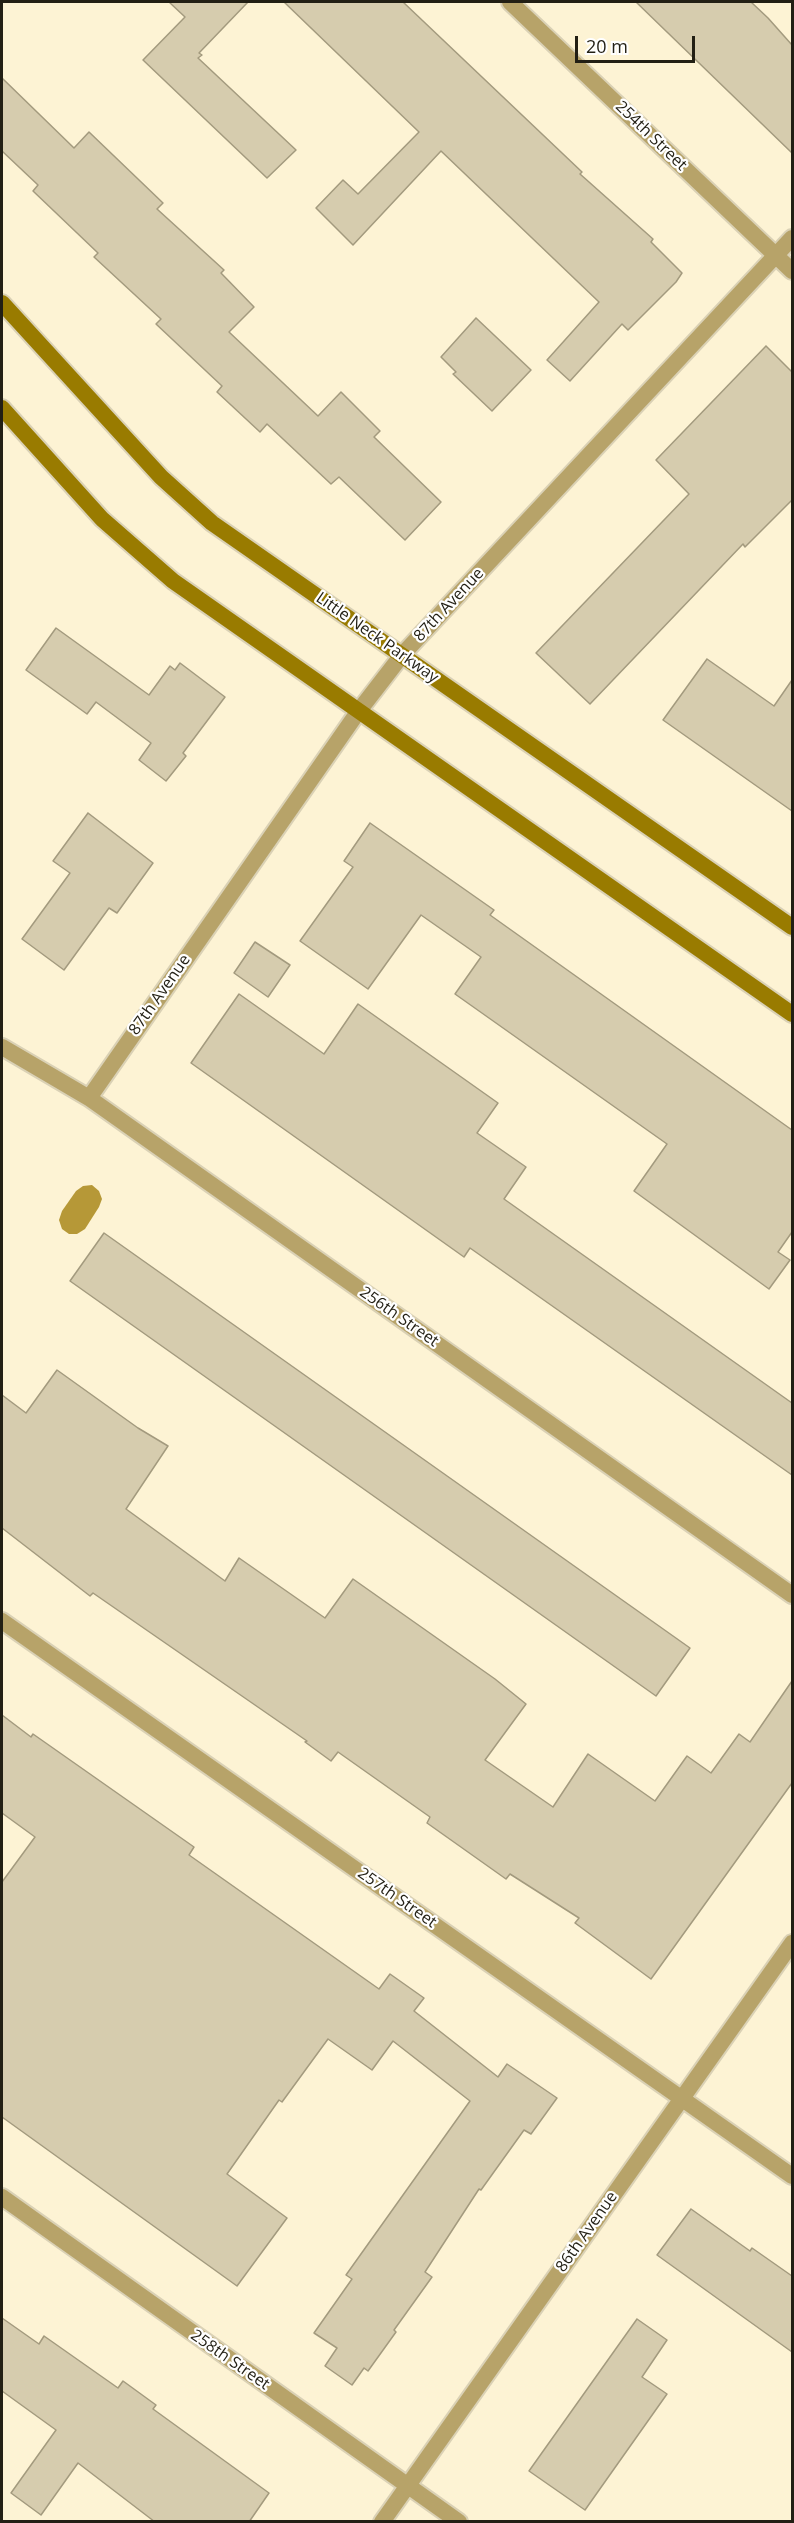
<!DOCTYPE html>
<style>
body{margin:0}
#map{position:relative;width:794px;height:2523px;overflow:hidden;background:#fdf3d4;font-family:"Open Sans",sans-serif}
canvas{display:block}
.frame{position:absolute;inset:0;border:3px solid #221f14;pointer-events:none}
.scale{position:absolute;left:575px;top:36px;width:120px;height:27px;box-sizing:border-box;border:3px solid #221f14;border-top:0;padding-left:8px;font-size:18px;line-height:21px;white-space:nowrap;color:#221f14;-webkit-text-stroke:4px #fff;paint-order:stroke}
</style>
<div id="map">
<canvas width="794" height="2523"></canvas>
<div class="frame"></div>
<div class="scale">20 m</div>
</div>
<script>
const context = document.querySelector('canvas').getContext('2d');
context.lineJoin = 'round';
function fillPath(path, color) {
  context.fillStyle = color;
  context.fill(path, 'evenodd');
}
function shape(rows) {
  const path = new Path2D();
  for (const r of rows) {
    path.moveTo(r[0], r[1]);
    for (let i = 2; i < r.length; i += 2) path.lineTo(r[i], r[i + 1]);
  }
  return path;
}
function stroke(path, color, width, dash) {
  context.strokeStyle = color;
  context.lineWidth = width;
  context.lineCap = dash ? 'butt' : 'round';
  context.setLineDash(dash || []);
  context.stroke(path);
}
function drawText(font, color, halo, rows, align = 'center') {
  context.font = font + ' "Open Sans",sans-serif';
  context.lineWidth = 4.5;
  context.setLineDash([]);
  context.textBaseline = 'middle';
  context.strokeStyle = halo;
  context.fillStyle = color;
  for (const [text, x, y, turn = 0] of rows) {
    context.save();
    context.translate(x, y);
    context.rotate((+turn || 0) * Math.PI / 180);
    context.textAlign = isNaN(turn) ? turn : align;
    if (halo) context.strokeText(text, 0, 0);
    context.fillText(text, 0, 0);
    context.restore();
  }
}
const water = shape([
 [92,1185,99,1191,102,1199,99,1207,85,1229,77,1234,69,1234,62,1229,59,1220,62,1211,76,1191,83,1186]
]);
const building = shape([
 [169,2,248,2,199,53,202,55,198,58,296,150,267,178,143,60,185,17,169,2],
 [284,2,403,2,582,172,580,174,653,239,651,242,682,273,676,282,628,330,622,324,570,381,547,360,599,302,441,151,353,245,316,208,343,180,358,194,419,132,284,2],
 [636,2,751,2,768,18,792,45,792,153,636,2],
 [2,78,74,148,89,132,163,203,157,209,224,270,221,273,254,307,229,332,318,416,341,392,380,431,374,437,441,502,405,540,339,477,331,484,267,424,260,432,217,392,222,386,156,324,161,319,94,257,98,253,33,191,38,185,2,151,2,78],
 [476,318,531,370,492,411,453,374,456,372,441,357,476,318],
 [766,346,792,372,792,500,745,547,743,544,590,704,536,653,689,494,656,460,766,346],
 [56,628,149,695,170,666,175,670,180,663,225,697,183,753,186,756,166,781,139,760,151,743,96,702,87,714,26,670,56,628],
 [707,659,774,706,792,680,792,811,663,720,707,659],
 [88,813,153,863,117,913,109,908,64,970,22,939,70,873,53,861,88,813],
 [370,823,494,910,490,915,792,1130,792,1232,778,1252,790,1260,769,1289,634,1191,667,1144,455,994,481,957,421,915,368,989,300,941,353,867,344,861,370,823],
 [255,942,290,965,268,997,234,973,255,942],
 [239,994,324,1054,358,1004,498,1103,477,1133,526,1167,504,1199,792,1403,792,1475,470,1248,464,1257,191,1063,239,994],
 [104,1233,690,1648,656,1696,70,1281,104,1233],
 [57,1370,138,1428,168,1446,126,1509,225,1581,239,1558,325,1618,353,1579,495,1679,526,1704,485,1760,553,1807,588,1754,655,1801,687,1756,711,1773,739,1734,750,1742,792,1681,792,1783,651,1979,575,1923,579,1918,510,1874,506,1879,427,1823,430,1817,338,1752,331,1761,305,1742,307,1741,93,1593,90,1596,2,1528,2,1395,26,1413,57,1370],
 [2,1715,31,1737,33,1734,194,1847,189,1855,379,1989,390,1974,424,1998,414,2011,498,2077,507,2064,557,2098,531,2134,524,2130,481,2190,479,2189,425,2272,432,2277,394,2330,396,2332,368,2371,364,2368,352,2385,325,2366,337,2348,314,2333,352,2279,346,2275,470,2101,393,2041,372,2070,328,2039,282,2102,279,2100,227,2174,287,2218,237,2286,2,2117,2,1882,35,1837,2,1813,2,1715],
 [691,2209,750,2251,752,2248,792,2276,792,2352,657,2255,691,2209],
 [2,2318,39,2344,44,2336,118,2388,123,2381,156,2405,153,2409,269,2493,249,2522,155,2522,78,2463,41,2515,11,2493,56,2430,2,2391,2,2318],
 [637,2319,667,2340,642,2377,667,2394,585,2510,529,2471,637,2319]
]);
const minor = shape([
 [510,2,792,271],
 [2,1047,89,1098,792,1595],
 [89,1098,358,712,402,655,792,238],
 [2,1621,792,2176],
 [2,2197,459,2522],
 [382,2522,792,1943]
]);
const secondary = shape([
 [2,303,161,477,212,523,792,927],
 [2,408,102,519,173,581,792,1014]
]);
const streetNames = [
 ["254th Street",651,136,44],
 ["87th Avenue",449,605,-47],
 ["Little Neck Parkway",377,638,35],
 ["87th Avenue",160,995,-55],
 ["256th Street",399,1317,35],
 ["257th Street",397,1898,35],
 ["86th Avenue",587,2232,-55],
 ["258th Street",230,2360,35]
];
fillPath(water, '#b69837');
fillPath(building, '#d6ccae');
stroke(building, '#a39a7e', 1.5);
stroke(minor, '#dad1b5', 20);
stroke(secondary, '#dad1b5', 20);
stroke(minor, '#b7a369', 16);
stroke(secondary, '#997b00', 16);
drawText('16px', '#221f14', '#fff', streetNames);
</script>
